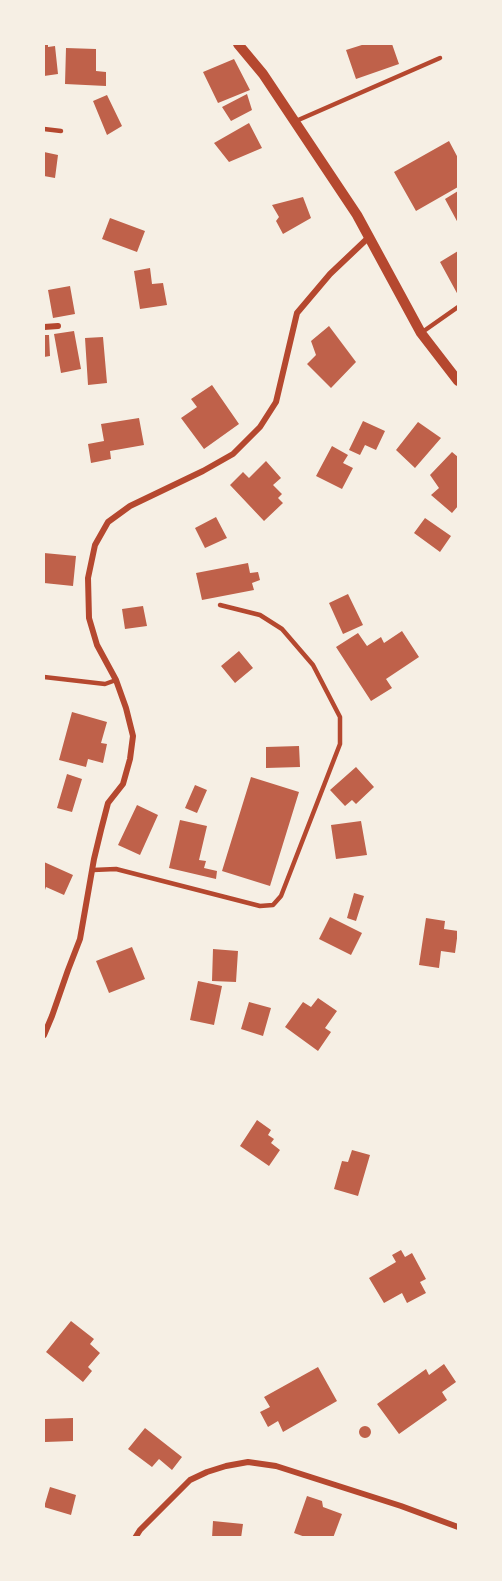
<!DOCTYPE html>
<style>
body{margin:0}
#map{position:relative;width:502px;height:1581px;overflow:hidden;background:#f6efe4;font-family:"PT Sans",sans-serif}
canvas{display:block}
.frame{position:absolute;inset:0;border:45px solid #f6efe4;pointer-events:none}
</style>
<div id="map">
<canvas width="502" height="1581"></canvas>
<div class="frame"></div>
</div>
<script>
const context = document.querySelector('canvas').getContext('2d');
context.lineJoin = 'round';
function fillPath(path, color) {
  context.fillStyle = color;
  context.fill(path, 'evenodd');
}
function shape(rows) {
  const path = new Path2D();
  for (const r of rows) {
    if (r.length === 3) {
      path.moveTo(r[0] + r[2], r[1]);
      path.arc(r[0], r[1], r[2], 0, 2 * Math.PI);
      continue;
    }
    path.moveTo(r[0], r[1]);
    for (let i = 2; i < r.length; i += 2) path.lineTo(r[i], r[i + 1]);
  }
  return path;
}
function stroke(path, color, width, dash) {
  context.strokeStyle = color;
  context.lineWidth = width;
  context.lineCap = dash ? 'butt' : 'round';
  context.setLineDash(dash || []);
  context.stroke(path);
}
const building = shape([
 [44,44,48,44,48,47,55,46,58,74,44,76],
 [365,44,392,44,399,64,356,79,346,50],
 [66,48,96,49,96,71,106,72,106,86,65,84],
 [234,59,250,90,218,103,203,72],
 [247,94,252,110,231,121,222,107],
 [107,95,122,126,107,135,93,101],
 [249,123,262,148,229,162,214,143],
 [449,141,458,158,458,187,416,211,394,172],
 [44,152,58,155,55,178,44,176],
 [458,191,458,223,445,199],
 [303,197,311,218,283,234,276,221,279,217,272,205],
 [110,218,145,231,137,252,102,239],
 [458,251,458,295,440,262],
 [150,268,152,284,163,283,167,305,140,309,134,271],
 [70,286,75,314,53,318,48,290],
 [329,326,356,362,331,388,307,364,316,355,311,341],
 [74,331,81,369,61,373,54,334],
 [44,335,49,335,50,356,44,357],
 [103,337,107,383,88,385,85,338],
 [212,385,239,424,204,449,181,418,197,407,191,399],
 [139,418,144,445,110,451,111,459,91,463,88,444,104,441,101,424],
 [363,421,385,431,376,450,365,445,360,455,349,450],
 [418,422,441,438,415,468,396,450],
 [332,446,348,455,343,463,353,468,342,489,316,476],
 [452,452,458,457,458,506,452,513,431,495,439,488,430,475],
 [266,461,281,478,273,485,282,494,278,498,283,503,264,521,230,485,243,472,249,478],
 [216,517,227,538,205,548,195,528],
 [425,518,451,536,440,552,414,533],
 [44,553,76,556,73,586,44,583],
 [248,563,250,573,258,572,260,580,252,583,254,590,202,600,196,573],
 [348,594,363,625,343,634,329,603],
 [143,606,147,626,125,629,122,609],
 [402,631,419,657,386,679,392,688,371,701,336,647,358,633,367,646,381,637,384,643],
 [239,651,253,668,235,683,221,666],
 [72,712,107,722,101,743,107,744,103,763,88,759,86,767,59,760],
 [299,746,300,767,266,768,266,747],
 [356,767,374,787,356,804,352,800,345,806,330,790],
 [67,774,82,779,72,812,57,808],
 [251,777,299,792,270,886,222,871],
 [195,785,207,790,197,813,185,808],
 [137,805,158,815,140,855,118,845],
 [180,820,207,826,199,860,206,861,204,868,217,871,216,879,169,868],
 [361,821,367,855,336,859,331,825],
 [44,862,73,875,64,895,46,887,44,893],
 [354,893,364,896,356,921,347,918],
 [330,917,362,933,351,955,319,939],
 [426,918,445,921,444,929,458,931,455,953,441,951,439,968,419,965],
 [132,947,145,979,109,993,96,961],
 [213,949,238,951,236,982,212,981],
 [198,981,222,986,214,1025,190,1020],
 [318,998,337,1011,325,1028,331,1032,318,1051,285,1027,303,1002,311,1007],
 [249,1002,271,1008,263,1036,241,1029],
 [257,1120,271,1130,268,1135,274,1139,271,1143,280,1150,269,1166,240,1146],
 [352,1150,370,1155,358,1196,334,1189,342,1161,348,1162],
 [401,1250,405,1257,412,1253,426,1279,420,1282,426,1293,407,1303,402,1293,384,1303,369,1278,396,1262,392,1255],
 [71,1321,94,1339,90,1344,100,1353,88,1367,92,1371,83,1382,46,1352],
 [444,1364,456,1382,442,1392,447,1400,399,1434,377,1404,426,1369,429,1375],
 [318,1367,337,1401,283,1432,278,1421,268,1427,260,1412,270,1407,264,1397],
 [73,1418,73,1441,45,1442,45,1419],
 [365,1432,6],
 [145,1428,182,1457,172,1470,159,1459,152,1467,128,1449],
 [50,1487,76,1495,71,1515,44,1507],
 [307,1496,322,1501,323,1507,342,1514,333,1538,308,1538,294,1533],
 [213,1521,243,1524,241,1538,212,1538]
]);
const service = shape([
 [296,121,440,58],
 [44,129,61,131],
 [421,333,458,307],
 [44,677,105,684,116,680],
 [93,870,116,869,260,906,273,905,281,896,340,744,340,717,313,665,282,629,260,615,220,605]
]);
const minor = shape([
 [44,327,58,326],
 [44,1035,52,1016,68,970,80,939,94,859,101,830,108,803,123,784,130,759,133,736,126,708,116,680,97,645,89,618,88,578,95,545,108,522,130,506,203,471,233,454,260,427,276,402,297,313,330,274,369,237],
 [135,1538,140,1530,190,1480,207,1472,226,1466,248,1462,276,1466,401,1506,458,1527]
]);
const tertiary = shape([
 [238,44,263,74,357,215,421,333,458,381]
]);
fillPath(building, '#bf614a');
stroke(service, '#b5482f', 4.5);
stroke(minor, '#b5482f', 6);
stroke(tertiary, '#b5482f', 10);
</script>
